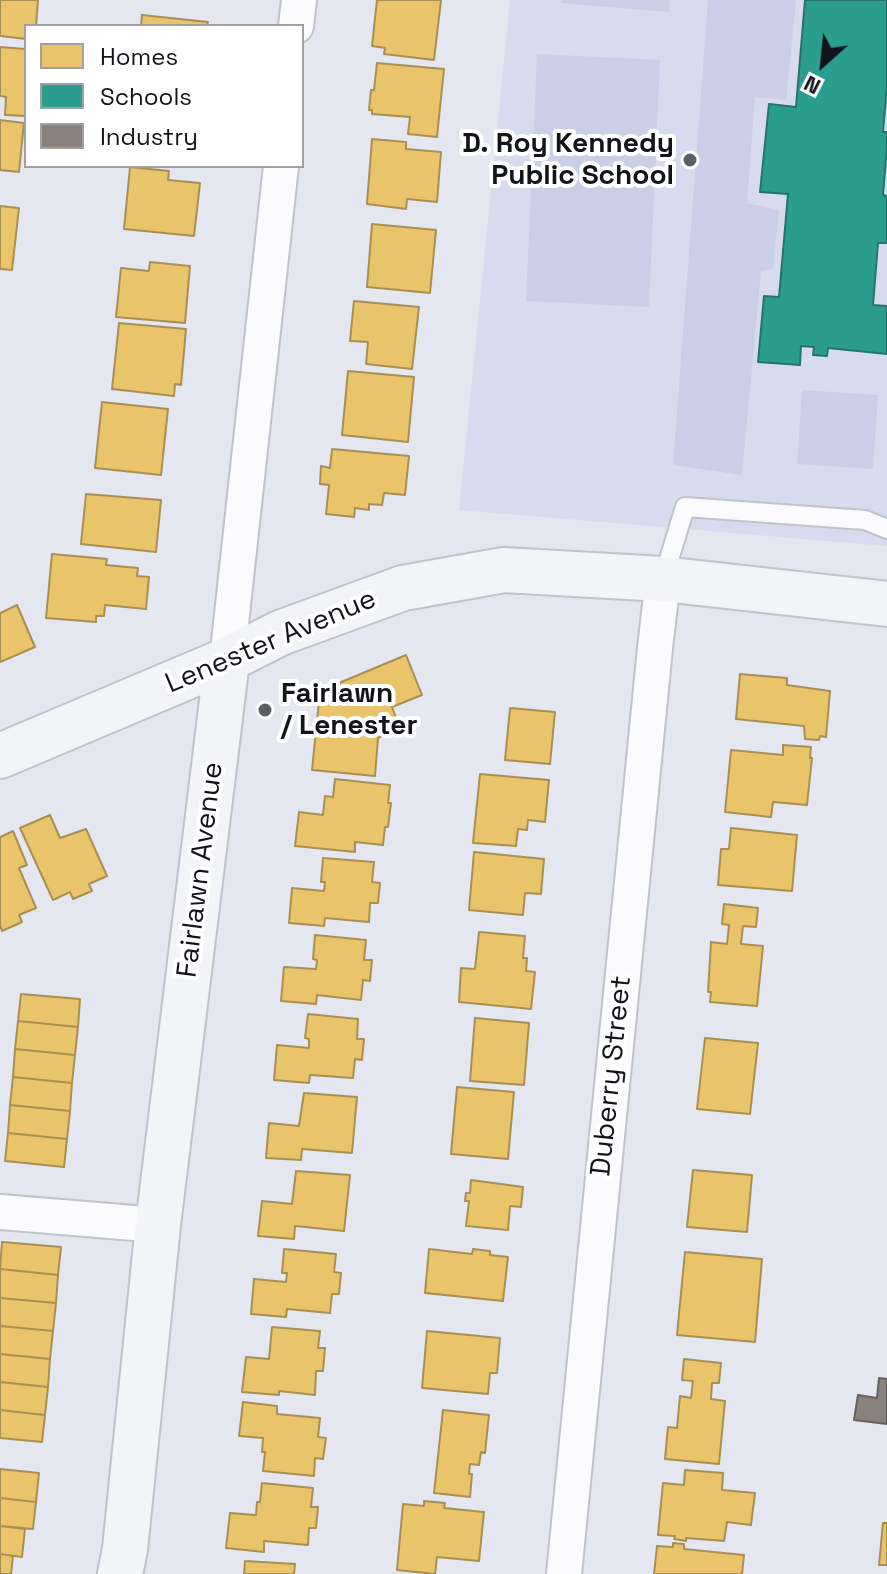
<!DOCTYPE html>
<style>
body{margin:0}
#map{position:relative;width:887px;height:1574px;overflow:hidden;background:#e4e6f0;font-family:"Space Grotesk",sans-serif}
canvas{display:block}
.legend{position:absolute;left:24px;top:24px;width:280px;height:144px;box-sizing:border-box;background:#fff;border:2px solid #a1a1a3;margin:0;padding:10px 14px;list-style:none;font-size:24px;color:#13141a}
.legend li{display:flex;align-items:center;gap:16px;height:40px}
.legend b{width:40px;border:2px solid #a1a1a3}
.north{position:absolute;left:783px;top:24px;width:80px;height:80px;-webkit-text-stroke:6px #fff;paint-order:stroke;rotate:207deg;font-size:22px;font-weight:700;line-height:32px;text-align:center;color:#13141a}
.north::after{content:'';display:block;margin:auto;width:28px;height:36px;background:#13141a;clip-path:polygon(50% 0,100% 100%,50% 72%,0 100%)}
</style>
<div id="map">
<canvas width="887" height="1574"></canvas>
<ul class="legend">
<li><b style="height:22px;background:#e9c46a"></b>Homes</li>
<li><b style="height:22px;background:#2a9d8f"></b>Schools</li>
<li><b style="height:22px;background:#8a817c"></b>Industry</li>
</ul>
<div class="north">N</div>
</div>
<script>
const context = document.querySelector('canvas').getContext('2d');
context.lineJoin = 'round';
function fillPath(path, color) {
  context.fillStyle = color;
  context.fill(path, 'evenodd');
}
function shape(rows) {
  const path = new Path2D();
  for (const r of rows) {
    path.moveTo(r[0], r[1]);
    for (let i = 2; i < r.length; i += 2) path.lineTo(r[i], r[i + 1]);
  }
  return path;
}
function stroke(path, color, width, dash) {
  context.strokeStyle = color;
  context.lineWidth = width;
  context.lineCap = dash ? 'butt' : 'round';
  context.setLineDash(dash || []);
  context.stroke(path);
}
function drawText(font, color, halo, rows, align = 'center') {
  context.font = font + ' "Space Grotesk",sans-serif';
  context.lineWidth = 8;
  context.setLineDash([]);
  context.textBaseline = 'middle';
  context.strokeStyle = halo;
  context.fillStyle = color;
  for (const [text, x, y, turn = 0] of rows) {
    context.save();
    context.translate(x, y);
    context.rotate((+turn || 0) * Math.PI / 180);
    context.textAlign = isNaN(turn) ? turn : align;
    if (halo) context.strokeText(text, 0, 0);
    context.fillText(text, 0, 0);
    context.restore();
  }
}
const built = shape([
 [510,0,887,0,887,546,459,510]
]);
const green = shape([
 [562,0,670,0,669,12,561,3],
 [708,0,796,0,786,100,755,97,747,203,779,210,773,269,761,271,742,475,673,465],
 [537,54,660,60,649,307,526,301],
 [802,390,878,395,873,469,797,464]
]);
const homes = shape([
 [0,0,38,0,36,26,26,26,26,39,0,36,0,0],
 [377,0,441,0,434,60,384,54,385,48,372,46,377,0],
 [142,15,208,22,207,26,141,26,142,15],
 [0,47,26,49,26,116,5,115,6,97,0,96,0,47],
 [377,63,444,69,437,137,408,134,410,117,372,114,372,110,369,110,371,90,374,90,377,63],
 [0,120,24,123,19,172,0,170,0,120],
 [372,139,406,142,406,149,441,152,437,202,407,199,406,209,367,204,372,139],
 [130,167,169,171,168,180,200,183,194,236,124,229,130,167],
 [0,206,19,208,12,270,0,269,0,206],
 [372,224,436,230,430,293,367,287,372,224],
 [150,262,190,266,185,323,116,317,121,268,149,271,150,262],
 [354,301,419,307,412,369,366,364,368,342,350,341,354,301],
 [119,323,186,329,181,385,175,384,174,396,112,389,119,323],
 [348,371,414,377,408,442,342,435,348,371],
 [102,402,168,409,161,475,95,468,102,402],
 [332,449,409,456,405,495,384,493,382,505,369,504,369,510,355,508,354,517,326,514,329,485,320,484,321,466,330,468,332,449],
 [86,494,161,500,156,552,81,544,86,494],
 [52,554,107,559,106,565,138,568,137,576,149,577,146,609,105,605,104,616,96,616,96,622,46,618,52,554],
 [17,605,35,647,0,662,0,613,17,605],
 [406,655,422,695,392,707,400,728,378,738,375,776,312,770,320,691,406,655],
 [740,674,787,678,787,685,830,691,826,737,820,736,819,740,805,739,804,726,736,719,740,674],
 [510,708,555,712,550,764,505,760,510,708],
 [783,745,811,747,810,758,812,758,807,805,773,802,771,817,725,812,731,750,783,755,783,745],
 [480,774,549,780,545,822,528,820,527,830,518,829,516,846,473,843,480,774],
 [335,779,390,785,388,803,391,803,388,827,385,827,383,845,355,842,355,852,295,846,299,812,323,815,325,796,333,797,335,779],
 [50,815,60,838,86,829,107,876,89,884,92,891,73,899,70,892,53,900,20,828,50,815],
 [731,828,797,835,792,891,718,885,721,849,729,849,731,828],
 [13,831,27,865,19,868,36,908,19,915,22,922,2,931,0,925,0,837,13,831],
 [474,852,544,859,541,894,525,893,523,915,469,910,474,852],
 [323,858,374,862,372,882,380,883,378,903,370,903,369,922,325,918,324,926,289,923,292,888,324,891,325,882,321,882,323,858],
 [724,904,758,908,756,927,743,926,741,944,763,946,757,1006,710,1002,711,992,708,992,711,942,727,944,729,925,722,924,724,904],
 [479,932,525,936,523,958,527,958,526,971,535,972,531,1009,459,1002,461,968,475,969,479,932],
 [315,935,366,940,364,960,372,960,370,981,363,980,361,1000,317,995,316,1004,281,1001,284,967,316,969,317,960,313,959,315,935],
 [21,994,80,999,78,1027,18,1021,21,994],
 [308,1014,358,1019,357,1039,364,1039,362,1060,355,1059,353,1078,310,1075,309,1083,274,1080,277,1045,309,1048,309,1039,305,1038,308,1014],
 [475,1018,529,1023,524,1085,470,1081,475,1018],
 [18,1021,78,1027,75,1055,15,1049,18,1021],
 [705,1038,758,1043,750,1114,697,1109,705,1038],
 [15,1049,75,1055,72,1083,13,1077,15,1049],
 [13,1077,72,1083,70,1111,10,1105,13,1077],
 [457,1087,514,1092,508,1159,451,1154,457,1087],
 [304,1093,357,1097,352,1153,302,1149,301,1160,266,1158,269,1123,299,1126,304,1093],
 [10,1105,70,1111,67,1139,8,1133,10,1105],
 [8,1133,67,1139,64,1167,5,1161,8,1133],
 [693,1170,752,1175,747,1232,687,1227,693,1170],
 [296,1171,350,1175,344,1231,295,1226,294,1239,258,1236,262,1201,292,1204,296,1171],
 [471,1180,523,1187,521,1207,510,1206,508,1230,466,1226,469,1201,465,1201,466,1193,470,1193,471,1180],
 [2,1242,61,1247,58,1275,0,1269,2,1242],
 [284,1249,336,1254,334,1272,341,1273,339,1294,332,1294,330,1313,287,1309,286,1317,251,1314,254,1279,286,1282,287,1273,282,1273,284,1249],
 [429,1249,472,1254,473,1249,490,1251,490,1255,508,1257,503,1301,425,1293,429,1249],
 [685,1252,762,1259,755,1342,677,1335,685,1252],
 [0,1269,58,1275,56,1303,0,1298,0,1269],
 [0,1298,56,1303,53,1331,0,1326,0,1298],
 [0,1326,53,1331,50,1359,0,1354,0,1326],
 [272,1327,320,1331,318,1348,325,1348,323,1371,316,1371,315,1395,279,1391,279,1395,242,1392,246,1357,269,1359,272,1327],
 [427,1331,500,1338,497,1373,490,1373,488,1394,422,1388,427,1331],
 [0,1354,50,1359,48,1387,0,1382,0,1354],
 [684,1359,721,1363,719,1383,712,1383,711,1399,725,1401,719,1464,665,1459,668,1427,677,1428,680,1396,691,1398,693,1381,682,1380,684,1359],
 [0,1382,48,1387,45,1415,0,1410,0,1382],
 [243,1402,277,1406,277,1414,320,1418,318,1437,326,1438,323,1459,315,1458,314,1476,263,1471,265,1452,262,1452,263,1438,239,1436,243,1402],
 [0,1410,45,1415,42,1442,0,1438,0,1410],
 [443,1410,489,1415,485,1453,481,1452,479,1465,470,1464,469,1474,472,1474,470,1497,434,1493,443,1410],
 [0,1469,39,1473,36,1502,0,1498,0,1469],
 [685,1470,723,1473,722,1490,755,1493,751,1525,727,1522,724,1541,686,1538,686,1541,674,1539,675,1536,658,1535,663,1483,684,1485,685,1470],
 [262,1483,313,1488,311,1507,318,1507,316,1528,309,1528,308,1545,264,1541,264,1552,226,1548,230,1513,256,1515,257,1502,260,1502,262,1483],
 [0,1498,36,1502,33,1529,0,1526,0,1498],
 [424,1501,445,1503,444,1508,484,1512,479,1561,437,1557,435,1574,397,1570,403,1504,424,1506,424,1501],
 [883,1523,887,1523,887,1565,879,1565,883,1523],
 [0,1526,25,1529,22,1557,0,1554,0,1526],
 [673,1543,684,1544,684,1549,744,1555,742,1574,654,1574,657,1546,673,1547,673,1543],
 [0,1554,13,1556,11,1574,0,1574,0,1554],
 [245,1561,295,1564,294,1574,244,1574,245,1561]
]);
const schools = shape([
 [805,0,887,0,887,86,883,132,887,132,887,147,883,195,887,196,887,243,878,243,873,305,887,306,887,354,828,348,827,356,813,355,814,347,801,346,800,365,758,362,764,296,779,297,788,194,760,192,769,104,796,107,805,0]
]);
const industry = shape([
 [879,1378,887,1379,887,1424,854,1420,858,1395,877,1398,879,1378]
]);
const lane = shape([
 [663,579,685,507,865,520,887,529]
]);
const street = shape([
 [296,26,299,0],
 [227,660,281,166],
 [0,1212,158,1225],
 [564,1574,655,648,663,579]
]);
const secondary = shape([
 [0,756,227,660,280,633,403,588,504,570,663,579,887,604],
 [120,1574,125,1549,158,1225,227,660]
]);
const markers = [
 [690,160,8,"#5c5e65"],
 [265,710,8,"#5c5e65"]
];
const poiNames = [
 ["D. Roy Kennedy",674,144],
 ["Public School",674,176],
 ["Fairlawn",281,694,"left"],
 ["/ Lenester",281,726,"left"]
];
const streetNames = [
 ["Lenester Avenue",271,642,-23],
 ["Fairlawn Avenue",201,870,-83],
 ["Duberry Street",612,1076,-84]
];
fillPath(built, '#d8dbed');
fillPath(green, '#cbcee7');
fillPath(homes, '#e9c46a');
stroke(homes, '#a98f52', 2);
fillPath(schools, '#2a9d8f');
stroke(schools, '#23746c', 2);
fillPath(industry, '#8a817c');
stroke(industry, '#66605f', 2);
stroke(lane, '#c1c3cb', 22);
stroke(street, '#c1c3cb', 38);
stroke(secondary, '#c1c3cb', 48);
stroke(lane, '#fbfbfd', 18);
stroke(street, '#fbfbfd', 34);
stroke(secondary, '#f3f4f8', 44);
for (const [x, y, r, color] of markers) {
  const dot = new Path2D();
  dot.arc(x, y, r, 0, 2 * Math.PI);
  context.fillStyle = color;
  context.fill(dot);
  stroke(dot, '#fff', 3);
}
drawText('bold 28px', '#13141a', '#fff', poiNames, 'right');
drawText('28px', '#13141a', '#fff', streetNames);
</script>
